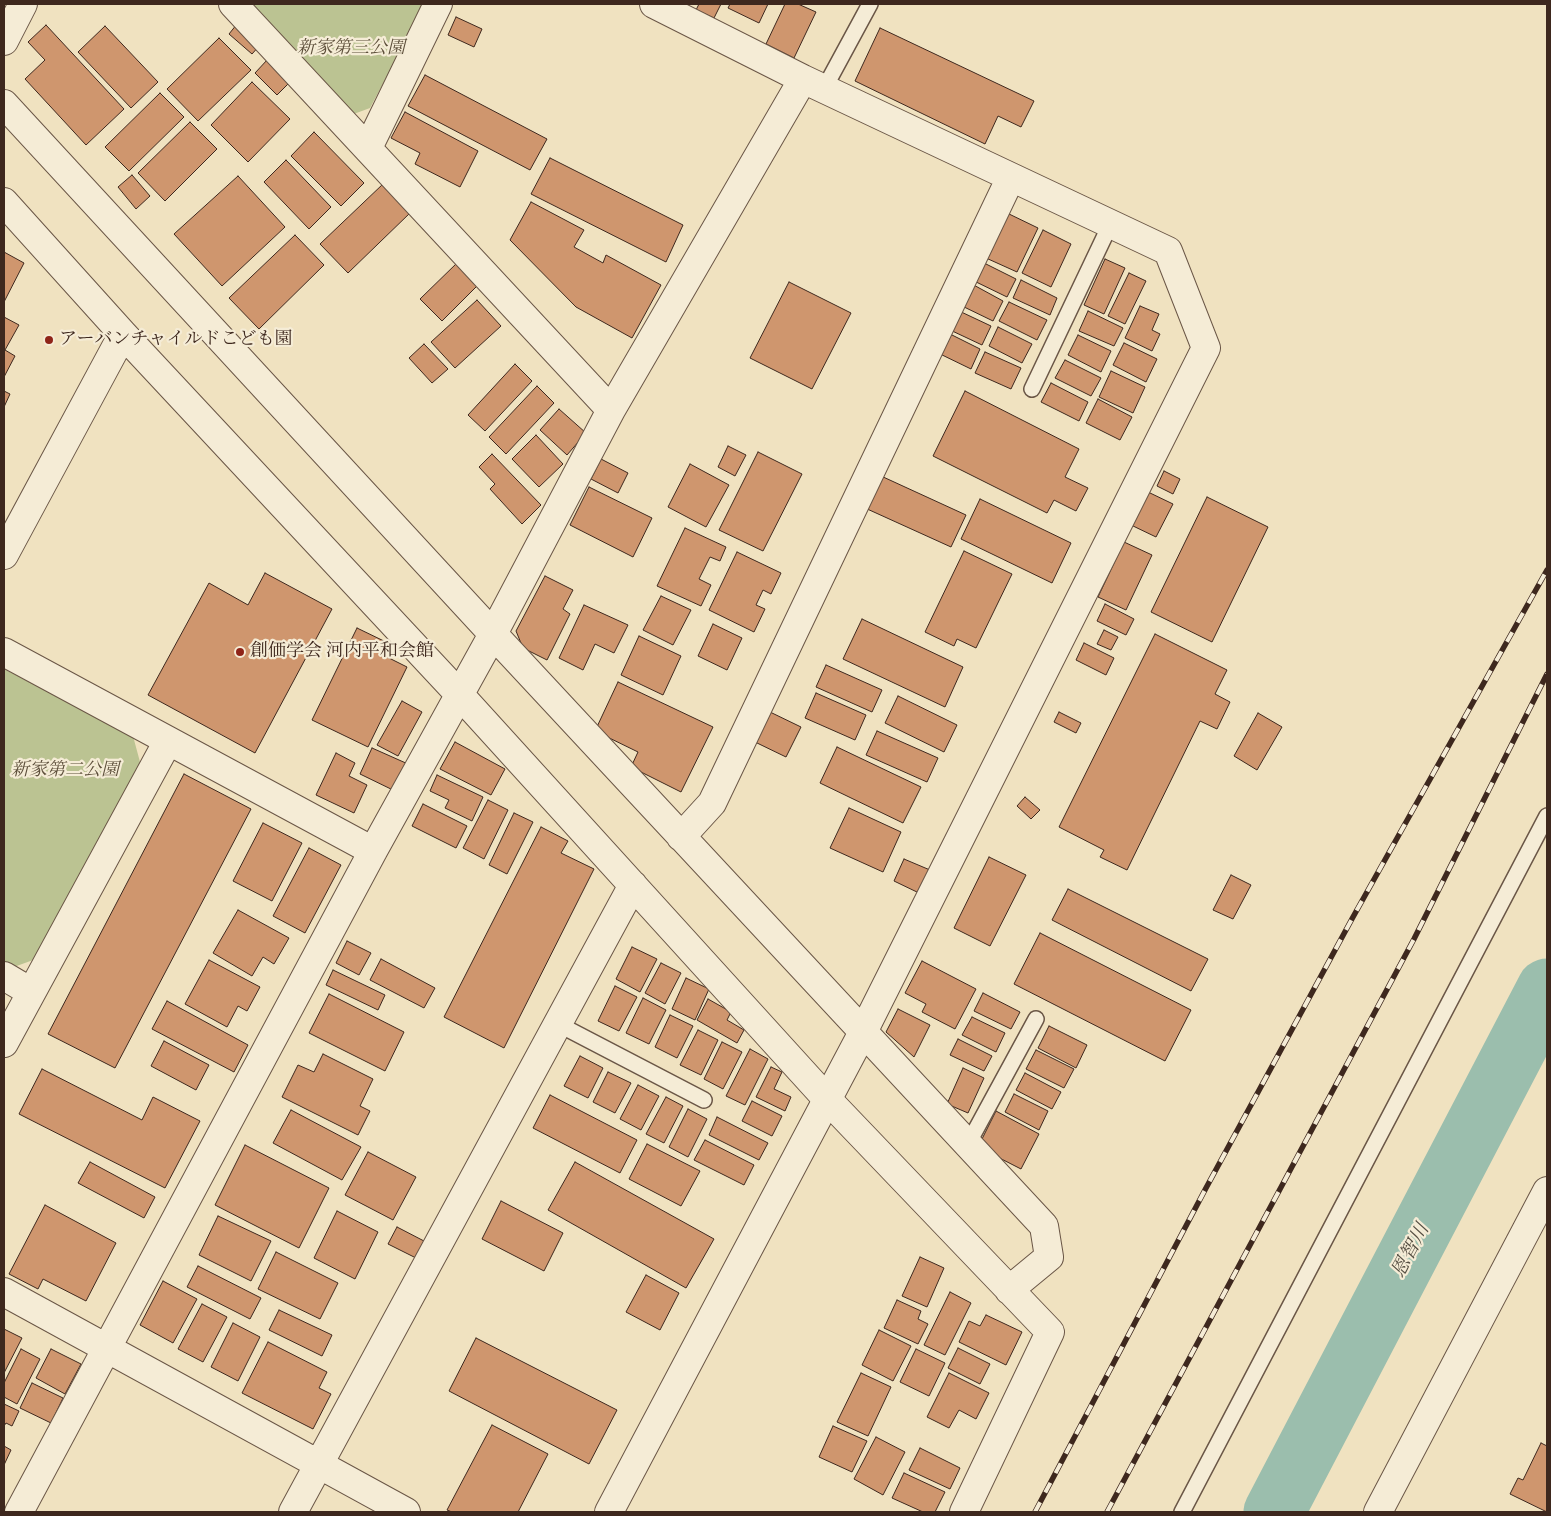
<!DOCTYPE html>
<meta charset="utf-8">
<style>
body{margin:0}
#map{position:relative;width:1551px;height:1516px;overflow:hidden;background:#f0e2c0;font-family:"IM FELL Great Primer",serif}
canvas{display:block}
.frame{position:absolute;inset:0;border:5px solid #3e281e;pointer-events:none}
</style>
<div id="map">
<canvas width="1551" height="1516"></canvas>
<div class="frame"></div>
</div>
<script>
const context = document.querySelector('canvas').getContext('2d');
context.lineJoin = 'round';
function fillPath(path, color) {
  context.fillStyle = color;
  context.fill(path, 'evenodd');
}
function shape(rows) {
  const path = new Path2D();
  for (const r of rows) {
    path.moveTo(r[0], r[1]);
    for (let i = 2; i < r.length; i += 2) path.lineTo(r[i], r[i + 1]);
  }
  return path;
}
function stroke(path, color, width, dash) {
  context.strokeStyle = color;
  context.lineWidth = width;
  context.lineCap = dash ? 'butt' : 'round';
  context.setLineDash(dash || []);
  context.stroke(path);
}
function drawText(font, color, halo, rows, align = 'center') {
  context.font = font + ' "IM FELL Great Primer","Noto Serif JP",serif';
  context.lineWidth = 4.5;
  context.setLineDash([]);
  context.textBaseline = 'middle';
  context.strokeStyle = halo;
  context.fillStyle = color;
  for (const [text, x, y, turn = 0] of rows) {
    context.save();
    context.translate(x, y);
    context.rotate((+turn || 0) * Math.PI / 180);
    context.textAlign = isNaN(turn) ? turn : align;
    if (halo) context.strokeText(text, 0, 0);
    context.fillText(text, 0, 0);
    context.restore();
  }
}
const green = shape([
 [247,4,425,4,370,108,351,115],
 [4,669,133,736,140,762,36,959,11,968,4,964]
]);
const river = shape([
 [1274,1512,1547,989]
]);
const building = shape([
 [699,4,721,4,714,18,696,10,699,4],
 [730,4,768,4,759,23,728,8,730,4],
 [785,4,798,4,816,12,794,58,766,44,785,4],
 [456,17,482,29,474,47,448,35,456,17],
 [237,24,260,45,252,54,229,34,237,24],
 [46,25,124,109,86,145,25,79,45,60,28,42,46,25],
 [105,26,158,82,131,108,78,52,105,26],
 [880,28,1034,101,1021,127,998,116,985,144,855,81,880,28],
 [219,38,251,70,198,121,167,89,219,38],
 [268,59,291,81,277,95,255,73,268,59],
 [425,75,547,139,530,170,408,106,425,75],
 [252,82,290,119,248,162,211,125,252,82],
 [160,93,184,117,129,171,105,147,160,93],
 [405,112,478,151,460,187,415,164,420,153,391,138,405,112],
 [190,122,217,149,165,201,138,173,190,122],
 [314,132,364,183,341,206,291,156,314,132],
 [550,158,683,225,666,262,531,194,550,158],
 [286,160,331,207,309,229,264,182,286,160],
 [132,175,150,196,136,209,118,187,132,175],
 [238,176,285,227,222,286,174,234,238,176],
 [383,184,410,213,348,273,320,244,383,184],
 [531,202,584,230,574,247,603,263,606,255,661,285,632,338,576,307,510,240,531,202],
 [1007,213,1038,228,1017,272,986,258,1007,213],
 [1043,230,1071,244,1051,287,1022,273,1043,230],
 [295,235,324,265,259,329,229,298,295,235],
 [4,252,24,263,4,302,4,252],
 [1105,259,1125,268,1104,314,1084,305,1105,259],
 [980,261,1016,279,1007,297,970,279,980,261],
 [458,262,479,284,442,321,420,299,458,262],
 [1129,273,1146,281,1125,324,1108,316,1129,273],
 [1021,280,1057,298,1050,315,1013,298,1021,280],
 [789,282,851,313,812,389,750,358,789,282],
 [970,283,1003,301,993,321,960,305,970,283],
 [477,300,501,326,455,368,431,342,477,300],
 [1009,302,1047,320,1037,340,999,321,1009,302],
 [1140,306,1159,314,1152,330,1160,334,1152,351,1125,338,1140,306],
 [957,310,991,326,982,345,948,329,957,310],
 [1088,311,1123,328,1114,346,1079,331,1088,311],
 [4,317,19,325,5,350,15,356,4,377,4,317],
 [998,327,1032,344,1022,363,989,346,998,327],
 [946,332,980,349,971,369,936,352,946,332],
 [1078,335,1111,351,1101,372,1068,355,1078,335],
 [1124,343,1157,359,1146,382,1113,365,1124,343],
 [424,344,448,369,432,383,409,358,424,344],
 [985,352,1021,368,1011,389,975,373,985,352],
 [1065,360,1101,378,1091,396,1055,378,1065,360],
 [515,364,532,381,485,431,468,415,515,364],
 [1111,371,1145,387,1133,413,1099,397,1111,371],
 [1051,383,1088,402,1079,421,1041,402,1051,383],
 [537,386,554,403,506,454,489,437,537,386],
 [4,391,10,394,4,407,4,391],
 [965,391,1079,449,1065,477,1088,488,1076,511,1054,500,1047,513,933,456,965,391],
 [1098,399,1132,417,1120,440,1086,423,1098,399],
 [559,409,586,433,567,455,540,430,559,409],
 [536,435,563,464,539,487,512,459,536,435],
 [728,446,746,455,735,476,718,467,728,446],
 [758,452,802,474,763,551,719,530,758,452],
 [492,454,541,505,522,524,490,489,495,484,479,467,492,454],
 [601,459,628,473,618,493,591,479,601,459],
 [690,464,729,485,706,527,668,507,690,464],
 [1164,471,1180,479,1173,494,1157,486,1164,471],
 [881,476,966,515,951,547,865,508,881,476],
 [589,487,652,518,633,557,570,525,589,487],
 [1148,492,1173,504,1156,537,1131,525,1148,492],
 [1207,497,1268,527,1212,642,1151,612,1207,497],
 [980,499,1071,543,1052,583,961,539,980,499],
 [685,528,726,547,720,561,710,557,699,579,711,585,701,606,657,586,685,528],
 [1124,542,1152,555,1126,610,1098,597,1124,542],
 [964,551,1012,574,976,648,957,639,954,646,925,632,964,551],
 [737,552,781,573,771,594,763,590,756,605,765,609,754,632,709,610,737,552],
 [265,573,332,609,255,753,148,695,209,583,248,605,265,573],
 [545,576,573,590,563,609,570,614,547,660,523,648,516,631,545,576],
 [661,596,691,610,673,645,643,630,661,596],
 [1105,604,1134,619,1126,635,1097,621,1105,604],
 [584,605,628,625,614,653,595,644,583,670,559,658,584,605],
 [862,619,963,667,945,707,843,659,862,619],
 [713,624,742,638,727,670,698,656,713,624],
 [357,628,388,643,383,655,407,667,368,747,312,720,357,628],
 [1104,630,1118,637,1111,650,1097,644,1104,630],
 [1155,634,1227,670,1215,694,1230,702,1217,729,1200,721,1127,870,1100,857,1104,850,1059,827,1155,634],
 [639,636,681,656,663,695,621,675,639,636],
 [1084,643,1114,658,1106,675,1076,660,1084,643],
 [826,665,882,690,872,712,816,687,826,665],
 [618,682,713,727,681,792,631,767,638,752,595,731,618,682],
 [816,693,866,715,855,740,805,718,816,693],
 [898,696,957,725,944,752,885,723,898,696],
 [402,701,422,712,398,756,377,745,402,701],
 [770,712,801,727,786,757,755,742,770,712],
 [1059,712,1081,723,1076,733,1054,722,1059,712],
 [1258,713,1282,727,1257,770,1234,756,1258,713],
 [877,731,938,758,927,782,866,755,877,731],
 [455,742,505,769,491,795,440,769,455,742],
 [837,747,921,787,903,823,820,783,837,747],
 [372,748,408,764,395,791,360,774,372,748],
 [336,753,355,763,349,776,367,785,354,813,316,795,336,753],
 [184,774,251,809,115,1068,48,1034,184,774],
 [437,775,483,797,472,821,445,808,449,800,430,791,437,775],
 [1025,797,1040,810,1031,819,1017,806,1025,797],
 [488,800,508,810,484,859,463,848,488,800],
 [423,804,467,826,456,848,412,826,423,804],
 [849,808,901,832,883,872,830,848,849,808],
 [514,813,533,822,507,874,489,865,514,813],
 [263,823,302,843,272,901,233,881,263,823],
 [541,827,568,841,561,853,594,869,504,1048,444,1017,541,827],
 [309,848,341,865,305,933,273,916,309,848],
 [989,857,1026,875,990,946,954,928,989,857],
 [904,859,930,870,919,893,894,881,904,859],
 [1231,875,1251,885,1233,919,1213,910,1231,875],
 [1068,889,1208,959,1191,991,1052,920,1068,889],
 [238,910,289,938,274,964,263,957,252,976,213,953,238,910],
 [1040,933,1191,1010,1165,1061,1014,984,1040,933],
 [347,941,371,953,359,975,336,963,347,941],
 [632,947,657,959,640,992,616,979,632,947],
 [381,959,435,988,424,1008,370,980,381,959],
 [209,960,260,987,247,1011,238,1006,227,1027,185,1004,209,960],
 [922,961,976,989,955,1029,922,1012,926,1004,905,993,922,961],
 [661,963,681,973,665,1004,645,993,661,963],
 [333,970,385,995,378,1010,326,985,333,970],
 [686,978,709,989,695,1020,672,1009,686,978],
 [615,986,637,997,619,1031,598,1021,615,986],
 [983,993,1020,1012,1011,1029,974,1011,983,993],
 [329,994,404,1032,385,1071,309,1033,329,994],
 [643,998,666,1010,649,1044,626,1033,643,998],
 [708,999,731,1012,727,1020,744,1030,737,1043,697,1020,708,999],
 [167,1001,248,1045,234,1072,152,1029,167,1001],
 [898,1009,930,1025,914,1057,886,1032,898,1009],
 [670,1015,693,1026,677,1058,655,1047,670,1015],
 [972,1017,1005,1033,996,1052,962,1035,972,1017],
 [1049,1026,1087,1045,1076,1068,1038,1048,1049,1026],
 [698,1030,718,1040,701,1075,680,1065,698,1030],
 [958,1039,992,1056,984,1071,950,1055,958,1039],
 [164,1041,209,1065,196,1090,151,1066,164,1041],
 [722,1042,742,1052,723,1089,704,1079,722,1042],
 [750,1049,768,1059,745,1105,726,1096,750,1049],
 [1036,1050,1074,1069,1064,1088,1026,1069,1036,1050],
 [323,1054,373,1079,360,1106,370,1111,358,1135,282,1097,298,1065,314,1072,323,1054],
 [580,1056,603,1068,588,1098,564,1086,580,1056],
 [771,1067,782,1072,774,1089,791,1097,785,1111,756,1097,771,1067],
 [963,1068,984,1078,968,1113,947,1104,963,1068],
 [42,1069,142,1120,153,1097,200,1121,165,1188,19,1114,42,1069],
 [608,1072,631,1083,615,1113,593,1102,608,1072],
 [1025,1073,1061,1092,1052,1109,1016,1090,1025,1073],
 [638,1085,659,1096,641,1130,620,1119,638,1085],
 [1014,1094,1048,1111,1039,1130,1005,1112,1014,1094],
 [550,1095,637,1140,620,1173,533,1128,550,1095],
 [666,1097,683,1106,664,1143,646,1134,666,1097],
 [752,1101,782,1116,772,1136,742,1121,752,1101],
 [688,1109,707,1119,688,1157,669,1147,688,1109],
 [291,1110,361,1147,342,1180,273,1143,291,1110],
 [996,1111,1039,1134,1021,1169,978,1147,996,1111],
 [717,1117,768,1143,759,1160,709,1135,717,1117],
 [705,1140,754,1165,744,1185,694,1160,705,1140],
 [647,1144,700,1171,681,1206,629,1179,647,1144],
 [245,1145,329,1188,299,1248,215,1205,245,1145],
 [368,1152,416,1177,393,1220,345,1195,368,1152],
 [90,1162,155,1197,144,1218,78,1183,90,1162],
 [575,1162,714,1239,686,1288,548,1210,575,1162],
 [501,1201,563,1233,544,1271,482,1239,501,1201],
 [45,1205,116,1243,86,1301,43,1279,38,1289,9,1274,45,1205],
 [337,1211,378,1232,355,1279,314,1258,337,1211],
 [218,1216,271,1241,251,1281,199,1255,218,1216],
 [397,1227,424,1241,416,1258,388,1244,397,1227],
 [276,1252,338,1283,320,1319,258,1289,276,1252],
 [920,1257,944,1268,927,1307,902,1296,920,1257],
 [198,1266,261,1298,250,1319,187,1287,198,1266],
 [646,1275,679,1293,660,1330,626,1312,646,1275],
 [163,1281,197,1299,173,1343,140,1325,163,1281],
 [950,1292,971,1303,945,1355,924,1345,950,1292],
 [897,1300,921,1311,918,1319,928,1324,918,1344,884,1328,897,1300],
 [202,1304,227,1317,203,1362,178,1349,202,1304],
 [279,1310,332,1335,322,1356,269,1330,279,1310],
 [986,1315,1022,1332,1006,1365,959,1342,969,1321,980,1326,986,1315],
 [233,1323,260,1337,238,1381,211,1367,233,1323],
 [4,1329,22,1338,4,1373,4,1329],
 [879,1330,911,1346,893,1381,862,1365,879,1330],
 [476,1338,617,1410,589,1464,449,1391,476,1338],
 [268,1342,327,1372,319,1388,331,1394,313,1429,242,1393,268,1342],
 [958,1348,990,1364,980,1384,948,1368,958,1348],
 [21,1349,40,1359,17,1404,4,1397,4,1383,21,1349],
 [51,1349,81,1364,65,1394,36,1378,51,1349],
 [916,1349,945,1363,929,1396,900,1382,916,1349],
 [861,1373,891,1387,868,1436,837,1422,861,1373],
 [949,1373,989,1393,976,1419,959,1410,949,1428,927,1417,949,1373],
 [32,1383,63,1398,51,1423,20,1408,32,1383],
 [4,1404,19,1411,12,1426,6,1423,4,1426,4,1404],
 [492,1425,548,1454,518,1512,452,1512,447,1510,492,1425],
 [833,1426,867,1441,852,1472,819,1457,833,1426],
 [876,1437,905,1452,883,1495,854,1479,876,1437],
 [1541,1443,1547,1446,1547,1512,1510,1494,1518,1478,1523,1480,1541,1443],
 [4,1446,11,1450,4,1465,4,1446],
 [920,1448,960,1468,950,1489,909,1470,920,1448],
 [904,1473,945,1492,935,1512,923,1512,892,1498,904,1473]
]);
const service = shape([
 [824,89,870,4],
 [1032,389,1110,225],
 [558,1024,704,1100],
 [968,1144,1036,1019],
 [1182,1512,1547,816]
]);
const minor = shape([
 [233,4,611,410],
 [654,4,803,79,1168,251,1206,348,863,1032],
 [4,41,23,4],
 [4,104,493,634,1044,1226,1049,1257,1009,1290],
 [368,148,438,4],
 [4,202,123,334,459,694,827,1099,1050,1332,964,1512],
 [4,555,123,334],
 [4,652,373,851],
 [681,837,712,803,1011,177],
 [4,976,31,992],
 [4,1043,168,741],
 [4,1292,406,1512],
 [19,1512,373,851,493,634,611,410,803,79],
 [293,1512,633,885],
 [1378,1512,1547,1191]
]);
const tertiary = shape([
 [609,1512,863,1032]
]);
const rail = shape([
 [1035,1512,1206,1188,1353,917,1547,570],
 [1107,1512,1414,939,1547,674]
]);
const markers = [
 [49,340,5,"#8f2418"],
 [240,652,5,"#8f2418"]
];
const parkNames = [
 ["新家第三公園",351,49],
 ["新家第二公園",65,771]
];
const poiNames = [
 ["アーバンチャイルドこども園",59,340],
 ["創価学会 河内平和会館",250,652]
];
const waterNames = [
 ["恩智川",1411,1251,-62]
];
fillPath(green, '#bbc392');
stroke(river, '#9bbead', 61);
fillPath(building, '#cf966e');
stroke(building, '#3e281e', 1);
stroke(service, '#6a5646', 18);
stroke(minor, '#6a5646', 30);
stroke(tertiary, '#6a5646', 30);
stroke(service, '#f5ecd6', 15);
stroke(minor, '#f5ecd6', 28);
stroke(tertiary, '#f5ecd6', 28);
stroke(rail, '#3e281e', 5.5);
stroke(rail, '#f5ecd6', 4, [11]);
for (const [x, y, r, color] of markers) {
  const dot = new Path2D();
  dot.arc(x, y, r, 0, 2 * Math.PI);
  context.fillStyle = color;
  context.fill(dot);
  stroke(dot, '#f5ecd6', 2);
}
drawText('italic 18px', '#5d4f3b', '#f5ecd6', parkNames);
drawText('18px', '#3e281e', '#f5ecd6', poiNames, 'left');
drawText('italic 19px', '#554e42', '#f5ecd6', waterNames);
</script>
